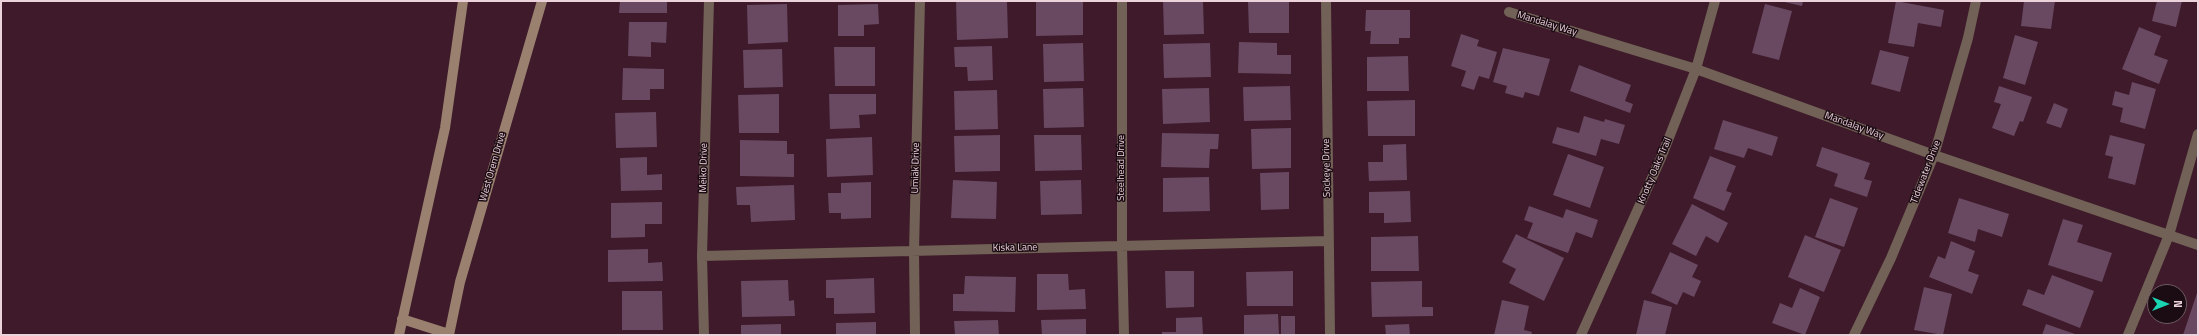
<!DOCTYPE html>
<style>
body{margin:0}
#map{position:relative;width:2199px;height:336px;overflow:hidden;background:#3e1a2a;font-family:"Titillium Web",sans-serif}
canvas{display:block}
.frame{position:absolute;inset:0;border:2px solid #ebd2db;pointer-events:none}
.north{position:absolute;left:2147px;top:284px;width:40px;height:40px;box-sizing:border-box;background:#1b0b12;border:1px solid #6e5b62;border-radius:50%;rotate:90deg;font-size:11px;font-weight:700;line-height:16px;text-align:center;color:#ebd2db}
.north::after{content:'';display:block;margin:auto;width:14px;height:18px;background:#19d5b2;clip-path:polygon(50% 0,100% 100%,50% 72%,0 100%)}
</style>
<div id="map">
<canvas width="2199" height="336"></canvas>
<div class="frame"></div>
<div class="north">N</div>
</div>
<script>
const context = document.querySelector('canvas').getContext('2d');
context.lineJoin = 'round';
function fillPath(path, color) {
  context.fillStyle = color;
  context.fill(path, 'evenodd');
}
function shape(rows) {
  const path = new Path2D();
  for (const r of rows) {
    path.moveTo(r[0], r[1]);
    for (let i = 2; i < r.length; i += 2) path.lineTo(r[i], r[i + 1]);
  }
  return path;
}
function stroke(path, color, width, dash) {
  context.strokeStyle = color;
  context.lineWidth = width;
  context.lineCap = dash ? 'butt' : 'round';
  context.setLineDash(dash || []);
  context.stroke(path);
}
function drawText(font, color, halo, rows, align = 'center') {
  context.font = font + ' "Titillium Web",sans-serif';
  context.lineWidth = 3;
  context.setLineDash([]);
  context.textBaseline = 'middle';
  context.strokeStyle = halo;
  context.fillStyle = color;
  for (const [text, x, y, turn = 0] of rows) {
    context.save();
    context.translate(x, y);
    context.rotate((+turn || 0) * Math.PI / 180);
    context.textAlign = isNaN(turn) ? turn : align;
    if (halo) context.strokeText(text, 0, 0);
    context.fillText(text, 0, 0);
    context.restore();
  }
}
const building = shape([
 [620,1,667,1,667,13,619,13],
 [956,1,1007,1,1008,38,957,40],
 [1036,1,1083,1,1083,35,1036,36],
 [1163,1,1203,1,1204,34,1164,35],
 [1248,1,1289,1,1289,33,1249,33],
 [1780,1,1803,1,1802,6],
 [1896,1,1944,10,1941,27,1918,23,1914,47,1888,43],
 [2024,1,2055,1,2051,29,2021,26],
 [2157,1,2182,1,2176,27,2152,21],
 [787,4,788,42,748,44,747,5],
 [878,4,879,24,864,25,864,36,838,36,838,5],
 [1765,4,1792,11,1779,60,1752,53],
 [1366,10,1410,10,1410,38,1399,38,1399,44,1370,44,1371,31,1365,31],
 [629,22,667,22,666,43,651,42,651,57,628,56],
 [2139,27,2161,36,2154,55,2168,60,2159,84,2122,69],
 [1461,34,1479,40,1477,46,1497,52,1489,79,1479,76,1474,90,1461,86,1466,71,1451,66],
 [2015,35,2038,42,2025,85,2003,78],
 [1239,42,1277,43,1277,55,1291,55,1291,74,1238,73],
 [1083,43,1084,81,1044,82,1043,44],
 [1210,43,1211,77,1164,78,1163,44],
 [992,46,993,80,968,81,967,67,955,67,954,47],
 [834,47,875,47,875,86,835,86],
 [1503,48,1550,59,1539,96,1525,92,1523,98,1505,93,1507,86,1493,82],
 [782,49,783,87,744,88,743,50],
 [1880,50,1909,57,1900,92,1871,84],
 [1408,56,1409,91,1367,91,1367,57],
 [1579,65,1631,85,1625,101,1633,104,1630,113,1570,91],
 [623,68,664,69,664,89,650,89,650,100,622,100],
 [2132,82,2156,89,2145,129,2120,122,2123,108,2112,105,2115,91,2129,95],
 [1290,86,1291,120,1244,121,1243,87],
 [1999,86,2032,97,2023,122,2020,121,2014,136,1992,128,2001,104,1994,102],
 [1083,88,1084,127,1044,128,1043,89],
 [1209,88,1210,122,1163,124,1162,89],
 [997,90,998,129,955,130,954,91],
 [779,94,779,133,739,133,738,95],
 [829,94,876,94,876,114,859,115,860,128,830,129],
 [1415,100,1415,136,1368,136,1367,101],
 [2054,103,2068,109,2061,128,2046,123],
 [656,112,657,147,616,148,615,113],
 [1584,116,1604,122,1605,119,1625,125,1619,144,1601,139,1596,156,1552,143,1557,127,1579,133],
 [1723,120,1778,137,1772,156,1748,148,1744,158,1714,149],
 [1291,128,1291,168,1252,169,1251,129],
 [1162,133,1219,134,1218,149,1210,149,1209,168,1161,167],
 [1000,135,1000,171,955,172,954,136],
 [1034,135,1081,135,1082,170,1035,171],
 [2110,135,2145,144,2135,185,2108,178,2113,157,2105,155],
 [872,137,873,175,827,177,826,139],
 [740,140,787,141,787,154,794,154,794,177,740,176],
 [1406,144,1407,180,1369,181,1368,162,1383,162,1383,145],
 [1822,147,1870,163,1864,179,1872,181,1867,197,1834,186,1838,174,1816,166],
 [1568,154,1604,167,1590,208,1553,195],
 [1710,156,1736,166,1726,191,1732,193,1724,211,1693,198],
 [647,157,647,175,662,174,662,190,621,191,620,158],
 [1289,172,1289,209,1261,210,1260,173],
 [1209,177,1210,211,1163,212,1163,178],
 [953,180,997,182,996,219,951,218],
 [1081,180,1082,214,1041,215,1040,181],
 [871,182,871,218,841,219,841,213,829,213,828,193,841,193,841,183],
 [794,185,795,220,751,222,750,205,737,205,736,187],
 [1410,191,1411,222,1384,223,1384,213,1369,213,1369,192],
 [1830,198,1858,208,1844,247,1815,237],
 [1959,198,2009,214,2002,237,1978,229,1975,242,1948,233],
 [662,202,662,224,645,224,645,237,611,238,611,203],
 [1692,204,1728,223,1718,243,1706,236,1696,256,1672,244],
 [1529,206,1563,218,1566,209,1598,220,1592,238,1576,232,1568,253,1527,238,1533,223,1524,220],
 [2063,219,2083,225,2077,242,2112,253,2102,282,2048,265],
 [1516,234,1564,258,1544,301,1509,283,1516,269,1502,262],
 [1805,235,1841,250,1824,292,1788,277],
 [1418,236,1419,271,1371,271,1371,237],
 [1951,241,1975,251,1968,271,1979,275,1972,294,1929,277,1938,256,1945,259],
 [648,249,648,263,662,262,663,281,608,282,608,250],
 [1670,252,1698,265,1692,277,1701,281,1694,297,1683,292,1677,305,1651,293],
 [1165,271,1194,271,1194,307,1166,308],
 [1293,271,1293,306,1247,306,1246,272],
 [1037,274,1068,274,1069,290,1085,289,1086,309,1037,310],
 [2052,275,2094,291,2080,328,2022,305,2028,289,2044,295],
 [965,276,1016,277,1015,312,953,311,953,294,964,294],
 [874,278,875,313,834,314,834,298,826,298,826,280],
 [788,280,789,301,794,300,795,316,742,317,741,281],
 [1422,281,1422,307,1433,307,1433,316,1372,317,1371,282],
 [1924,287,1952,294,1943,335,1914,330],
 [1800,288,1820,297,1805,335,1772,323,1780,303,1792,308],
 [2198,290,2198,335,2183,335],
 [622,291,662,291,663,330,622,330],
 [1502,300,1529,306,1524,330,1532,332,1531,335,1494,335],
 [1644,300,1672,307,1665,335,1636,335],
 [1278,314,1279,335,1244,335,1244,315],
 [1281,316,1295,316,1295,335,1281,335],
 [1202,317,1203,335,1162,335,1162,332,1176,332,1176,318],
 [1086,319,1086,335,1042,335,1041,320],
 [998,320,999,335,955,335,954,321],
 [876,322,876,335,836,335,836,323],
 [781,324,781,335,741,335,741,325],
 [1409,324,1410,335,1386,335,1385,325],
 [2046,324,2075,334,2074,335,2042,335]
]);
const minor = shape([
 [1122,1,1122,246,1124,335],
 [1326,1,1330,335],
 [1509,12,1696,69,1934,155,2198,245],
 [702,256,1328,241],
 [704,335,702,256,709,1],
 [915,335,914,251,920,1],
 [1581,335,1661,158,1696,69,1715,1],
 [1854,335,1891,258,1934,155,1968,38,1976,1],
 [2128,335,2169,235,2198,134]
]);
const secondary = shape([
 [402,319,449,334],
 [399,335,445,128,463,1],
 [449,335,460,282,542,1]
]);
const streetNames = [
 ["Mandalay Way",1547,24,17],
 ["Mandalay Way",1854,126,20],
 ["West Orem Drive",493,167,-74],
 ["Meiko Drive",704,168,-89],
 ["Umiak Drive",916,168,-89],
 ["Steelhead Drive",1122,168,-90],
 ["Sockeye Drive",1327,168,-91],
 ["Knotty Oaks Trail",1655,171,-67],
 ["Tidewater Drive",1926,172,-69],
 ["Kiska Lane",1015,248,-1]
];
fillPath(building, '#694862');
stroke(minor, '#716156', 10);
stroke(secondary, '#9a806f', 10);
drawText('10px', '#ebd2db', '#1b0b12', streetNames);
</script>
